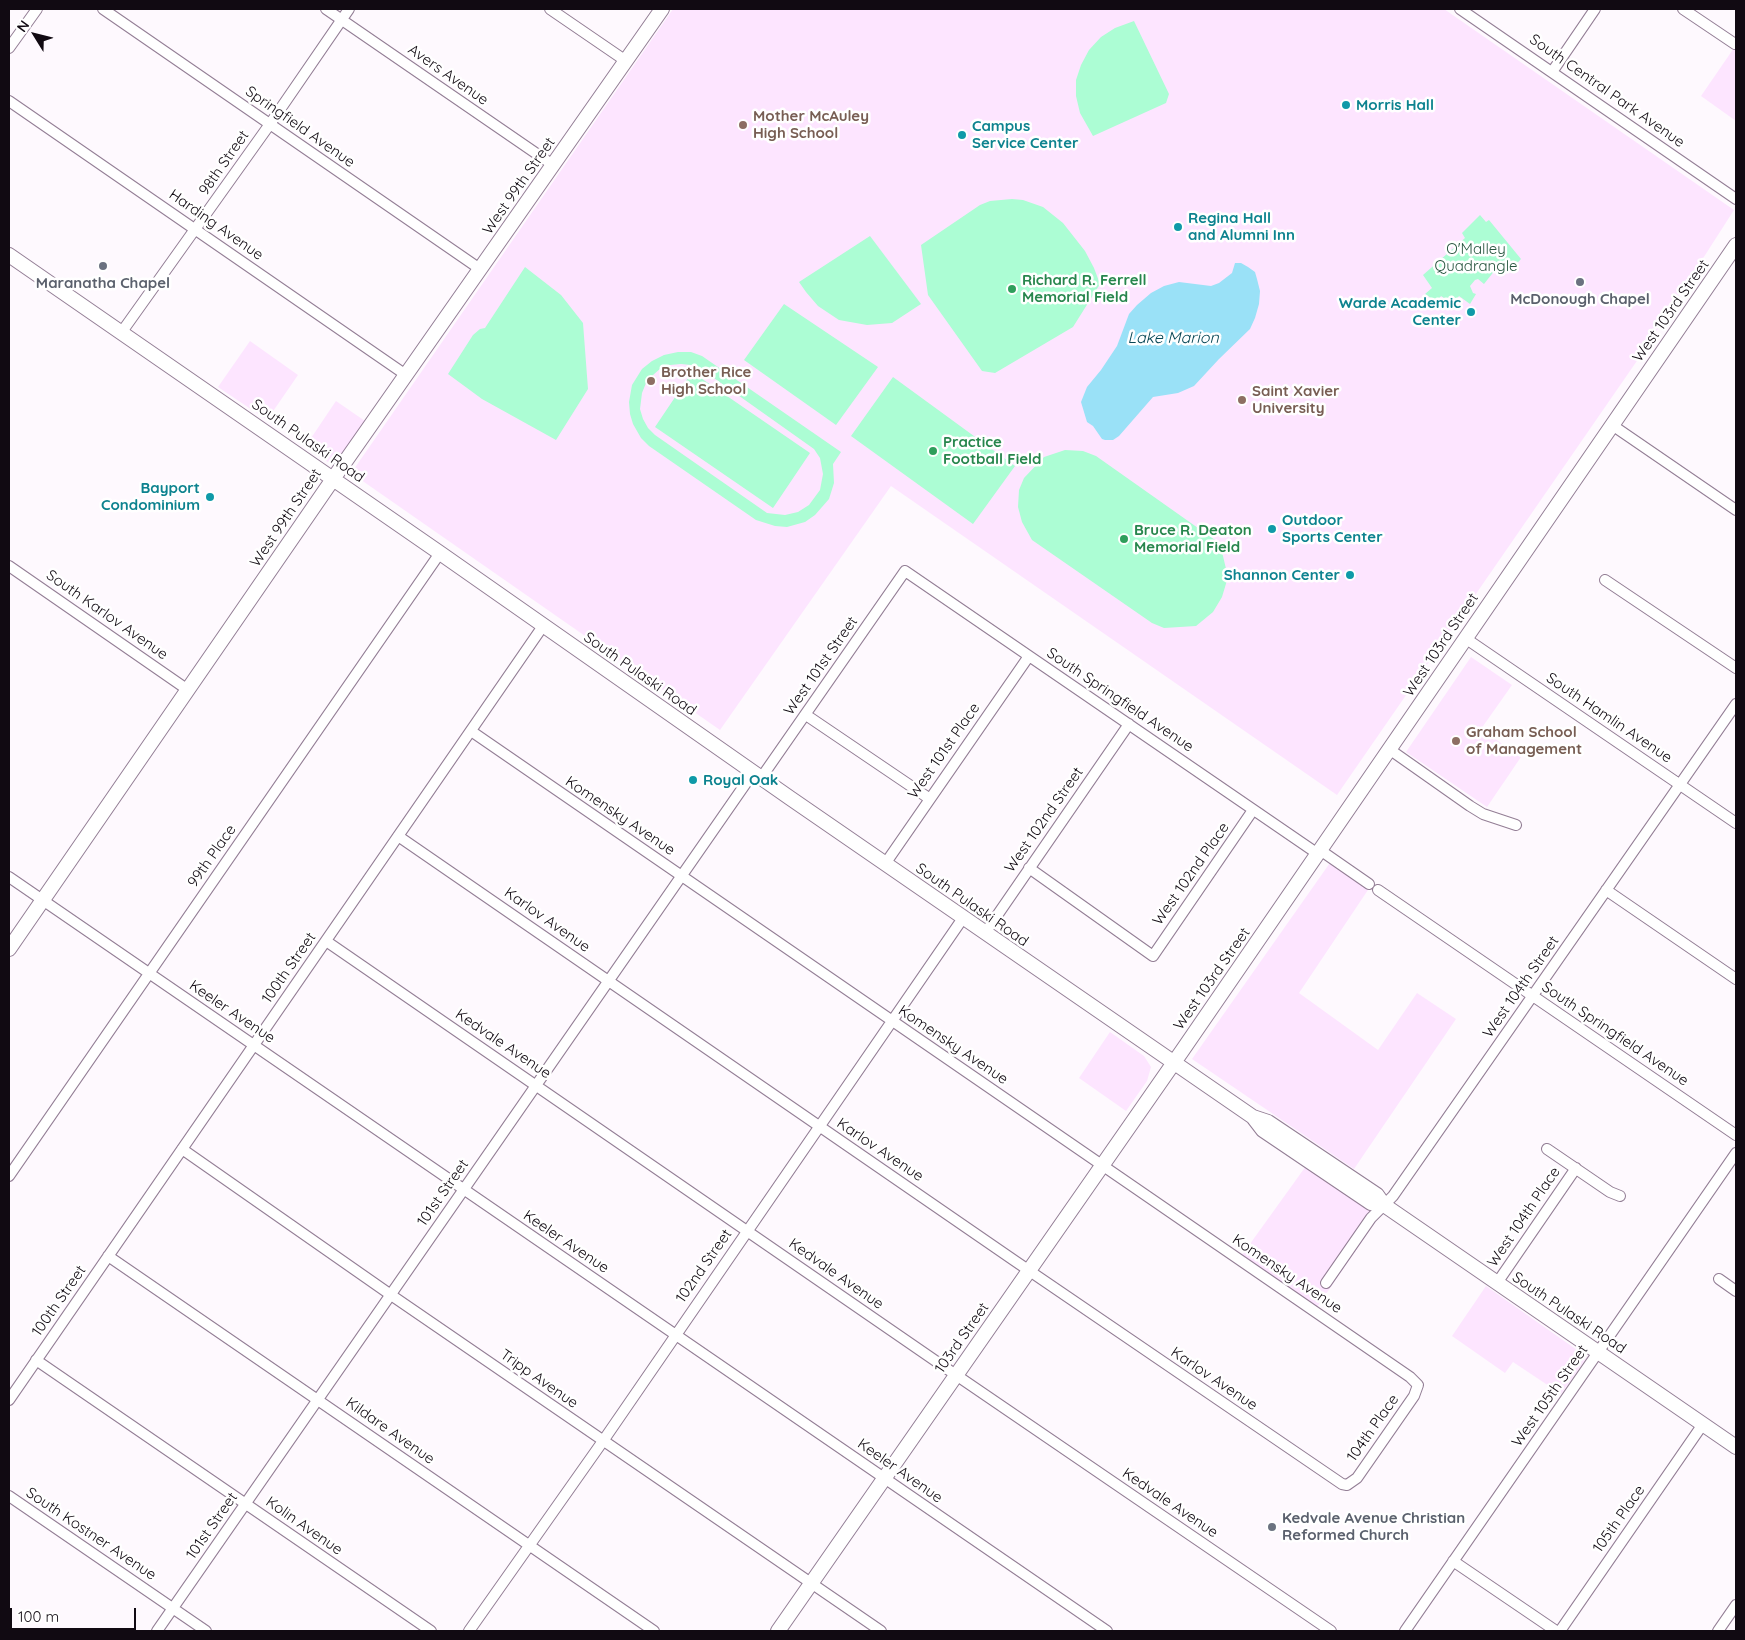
<!DOCTYPE html>
<style>
body{margin:0}
#map{position:relative;width:1745px;height:1640px;overflow:hidden;background:#fef9fe;font-family:Quicksand,sans-serif}
canvas{display:block}
.frame{position:absolute;inset:0;border:10px solid #110a12;pointer-events:none}
.north{position:absolute;left:10px;top:10px;width:50px;height:50px;-webkit-text-stroke:4px #fff;paint-order:stroke;rotate:306deg;font-size:14px;font-weight:700;line-height:20px;text-align:center;color:#110a12}
.north::after{content:'';display:block;margin:auto;width:18px;height:22px;background:#110a12;clip-path:polygon(50% 0,100% 100%,50% 72%,0 100%)}
.scale{position:absolute;left:10px;top:1608px;width:126px;height:22px;box-sizing:border-box;border:2px solid #110a12;border-top:0;padding-left:6px;font-size:15px;line-height:18px;white-space:nowrap;color:#110a12;-webkit-text-stroke:4px #fff;paint-order:stroke}
</style>
<div id="map">
<canvas width="1745" height="1640"></canvas>
<div class="frame"></div>
<div class="north">N</div>
<div class="scale">100 m</div>
</div>
<script>
const context = document.querySelector('canvas').getContext('2d');
context.lineJoin = 'round';
function fillPath(path, color) {
  context.fillStyle = color;
  context.fill(path, 'evenodd');
}
function shape(rows) {
  const path = new Path2D();
  for (const r of rows) {
    path.moveTo(r[0], r[1]);
    for (let i = 2; i < r.length; i += 2) path.lineTo(r[i], r[i + 1]);
  }
  return path;
}
function stroke(path, color, width, dash) {
  context.strokeStyle = color;
  context.lineWidth = width;
  context.lineCap = dash ? 'butt' : 'round';
  context.setLineDash(dash || []);
  context.stroke(path);
}
function drawText(font, color, halo, rows, align = 'center') {
  context.font = font + ' Quicksand,sans-serif';
  context.lineWidth = 5;
  context.setLineDash([]);
  context.textBaseline = 'middle';
  context.strokeStyle = halo;
  context.fillStyle = color;
  for (const [text, x, y, turn = 0] of rows) {
    context.save();
    context.translate(x, y);
    context.rotate((+turn || 0) * Math.PI / 180);
    context.textAlign = isNaN(turn) ? turn : align;
    if (halo) context.strokeText(text, 0, 0);
    context.fillText(text, 0, 0);
    context.restore();
  }
}
const built = shape([
 [673,9,1444,9,1734,210,1641,355,1337,795,891,486,720,730,354,475,354,469],
 [1736,45,1736,121,1701,96],
 [250,341,298,375,267,420,218,387],
 [336,401,365,421,339,459,334,462,328,462,305,447],
 [1471,657,1512,685,1481,729,1521,757,1487,807,1406,752],
 [1332,860,1370,887,1299,993,1378,1050,1417,993,1456,1019,1354,1169,1192,1059],
 [1110,1032,1144,1056,1151,1067,1147,1081,1126,1111,1079,1078],
 [1306,1166,1381,1214,1317,1307,1242,1255],
 [1486,1286,1587,1357,1561,1394,1513,1362,1505,1373,1452,1336]
]);
const green = shape([
 [1134,21,1169,94,1166,103,1093,136,1080,113,1076,96,1076,80,1081,65,1089,50,1101,37,1115,28],
 [1012,199,1023,200,1043,207,1063,223,1085,251,1094,268,1100,284,1073,327,995,373,982,371,928,295,921,245,980,205,990,201],
 [1480,215,1486,222,1489,220,1521,259,1510,271,1499,265,1484,284,1478,279,1475,280,1470,286,1473,293,1476,294,1470,304,1459,296,1453,304,1441,296,1437,302,1425,294,1432,288,1423,275,1465,238,1462,233],
 [870,236,921,304,892,323,867,325,839,320,818,306,806,292,799,282],
 [525,267,561,295,583,323,588,389,556,440,482,399,448,374,473,335,480,329,485,328],
 [784,304,878,367,836,425,744,360],
 [678,352,691,352,702,356,841,452,833,464,834,483,829,499,815,515,805,522,787,527,775,526,756,520,649,446,641,438,633,424,630,414,629,402,632,385,642,369,652,361,664,355],
 [681,364,691,365,704,371,814,449,820,458,823,474,820,490,809,505,798,512,785,515,767,513,655,435,648,428,643,419,640,409,642,393,646,383,653,375,661,368,670,365],
 [692,372,810,453,773,508,655,427],
 [893,377,1015,466,973,524,851,436],
 [1065,450,1083,451,1096,456,1215,540,1222,552,1228,577,1222,597,1213,612,1196,626,1164,628,1152,623,1032,540,1022,522,1018,507,1019,490,1024,478,1044,457]
]);
const water = shape([
 [1235,263,1241,263,1248,267,1255,272,1257,279,1260,291,1259,304,1255,318,1250,329,1219,359,1194,386,1178,393,1153,397,1119,436,1113,440,1105,440,1102,439,1093,426,1087,422,1081,402,1087,387,1101,370,1117,346,1129,314,1137,305,1151,293,1164,286,1179,282,1211,286,1219,283,1232,273]
]);
const street = shape([
 [103,9,480,269],
 [326,9,553,165],
 [550,9,626,61],
 [1460,9,1736,199],
 [1683,9,1735,44],
 [9,48,37,9],
 [1552,72,1595,9],
 [9,101,406,375],
 [121,333,270,124,349,9],
 [1612,425,1736,510],
 [9,566,188,690],
 [1605,580,1736,668],
 [1465,638,1736,823],
 [806,715,930,799],
 [1389,749,1470,806,1483,814,1516,825],
 [761,778,905,571,1318,854],
 [398,836,1015,1261,1342,1484,1347,1485,1357,1478,1414,1396,1418,1385,1410,1377,471,731],
 [1320,850,1369,884],
 [885,864,1029,656],
 [1029,868,1153,956,1253,810],
 [9,877,1107,1631],
 [1378,890,1736,1135],
 [1606,890,1736,979],
 [985,933,1129,724],
 [326,941,956,1375,1331,1631],
 [182,1149,391,1295,881,1631],
 [1547,1149,1610,1192,1620,1196],
 [9,1176,440,553],
 [108,1256,654,1631],
 [1719,1279,1736,1291],
 [1326,1283,1371,1218,1393,1196,1736,704],
 [1497,1283,1576,1168],
 [36,1360,431,1631],
 [9,1400,543,626],
 [9,1496,206,1631],
 [1453,1561,1556,1631],
 [157,1631,753,773],
 [469,1631,603,1441,963,918],
 [1405,1631,1736,1153],
 [1560,1631,1703,1424],
 [1718,1631,1736,1605]
]);
const secondary = shape([
 [9,255,440,553,790,798,1253,1117,1263,1130,1371,1203,1384,1205],
 [9,949,333,479,662,9],
 [1253,1117,1268,1122,1377,1195,1384,1205,1736,1447],
 [778,1631,1182,1051,1736,245]
]);
const markers = [
 [1346,105,5,"#0f9aa8"],
 [743,125,5,"#8d6e63"],
 [962,135,5,"#0f9aa8"],
 [1178,227,5,"#0f9aa8"],
 [103,266,5,"#6b7280"],
 [1580,282,5,"#6b7280"],
 [1012,289,5,"#2e9e5b"],
 [1471,312,5,"#0f9aa8"],
 [651,381,5,"#8d6e63"],
 [1242,400,5,"#8d6e63"],
 [933,451,5,"#2e9e5b"],
 [210,497,5,"#0f9aa8"],
 [1272,529,5,"#0f9aa8"],
 [1124,539,5,"#2e9e5b"],
 [1350,575,5,"#0f9aa8"],
 [1456,741,5,"#8d6e63"],
 [693,780,5,"#0f9aa8"],
 [1272,1527,5,"#6b7280"]
];
const streetNames = [
 ["Avers Avenue",448,75,35],
 ["South Central Park Avenue",1607,91,35],
 ["Springfield Avenue",300,127,35],
 ["98th Street",224,163,-55],
 ["West 99th Street",519,186,-55],
 ["Harding Avenue",216,225,35],
 ["West 103rd Street",1671,311,-55],
 ["South Pulaski Road",308,441,35],
 ["West 99th Street",286,518,-56],
 ["South Karlov Avenue",107,615,35],
 ["West 103rd Street",1441,645,-56],
 ["West 101st Street",821,666,-55],
 ["South Pulaski Road",640,674,35],
 ["South Springfield Avenue",1120,700,34],
 ["South Hamlin Avenue",1609,718,34],
 ["West 101st Place",944,751,-55],
 ["Komensky Avenue",620,816,34],
 ["West 102nd Street",1044,820,-55],
 ["99th Place",212,856,-55],
 ["West 102nd Place",1191,874,-55],
 ["South Pulaski Road",972,905,35],
 ["Karlov Avenue",547,920,35],
 ["100th Street",289,968,-55],
 ["West 103rd Street",1212,979,-55],
 ["West 104th Street",1521,987,-55],
 ["Keeler Avenue",232,1012,34],
 ["South Springfield Avenue",1615,1034,34],
 ["Kedvale Avenue",503,1044,34],
 ["Komensky Avenue",953,1045,34],
 ["Karlov Avenue",880,1150,34],
 ["101st Street",443,1193,-55],
 ["West 104th Place",1524,1217,-56],
 ["Keeler Avenue",566,1242,34],
 ["102nd Street",704,1266,-55],
 ["Kedvale Avenue",836,1274,35],
 ["Komensky Avenue",1287,1274,34],
 ["100th Street",59,1301,-55],
 ["South Pulaski Road",1569,1313,34],
 ["103rd Street",962,1338,-55],
 ["Tripp Avenue",539,1379,35],
 ["Karlov Avenue",1214,1379,34],
 ["West 105th Street",1550,1396,-55],
 ["104th Place",1373,1428,-55],
 ["Kildare Avenue",390,1431,35],
 ["Keeler Avenue",900,1471,35],
 ["Kedvale Avenue",1170,1503,34],
 ["105th Place",1619,1519,-55],
 ["101st Street",212,1526,-55],
 ["Kolin Avenue",304,1526,35],
 ["South Kostner Avenue",91,1534,34]
];
const cultureNames = [
 ["Morris Hall",1356,105],
 ["Campus",972,126],
 ["Service Center",972,143],
 ["Regina Hall",1188,218],
 ["and Alumni Inn",1188,235],
 ["Warde Academic",1461,303,"right"],
 ["Center",1461,320,"right"],
 ["Bayport",200,488,"right"],
 ["Condominium",200,505,"right"],
 ["Outdoor",1282,520],
 ["Sports Center",1282,537],
 ["Shannon Center",1340,575,"right"],
 ["Royal Oak",703,780]
];
const educationNames = [
 ["Mother McAuley",753,116],
 ["High School",753,133],
 ["Brother Rice",661,372],
 ["High School",661,389],
 ["Saint Xavier",1252,391],
 ["University",1252,408],
 ["Graham School",1466,732],
 ["of Management",1466,749]
];
const parkNames = [
 ["O'Malley",1476,249],
 ["Quadrangle",1476,266]
];
const leisureNames = [
 ["Richard R. Ferrell",1022,280],
 ["Memorial Field",1022,297],
 ["Practice",943,442],
 ["Football Field",943,459],
 ["Bruce R. Deaton",1134,530],
 ["Memorial Field",1134,547]
];
const worshipNames = [
 ["Maranatha Chapel",103,283],
 ["McDonough Chapel",1580,299],
 ["Kedvale Avenue Christian",1282,1518,"left"],
 ["Reformed Church",1282,1535,"left"]
];
const waterNames = [
 ["Lake Marion",1173,338]
];
fillPath(built, '#fde5ff');
fillPath(green, '#acfdd4');
fillPath(water, '#9ae1f7');
stroke(street, '#937e95', 12);
stroke(secondary, '#937e95', 16);
stroke(street, '#fff', 10);
stroke(secondary, '#fff', 14);
for (const [x, y, r, color] of markers) {
  const dot = new Path2D();
  dot.arc(x, y, r, 0, 2 * Math.PI);
  context.fillStyle = color;
  context.fill(dot);
  stroke(dot, '#fff', 2);
}
drawText('15px', '#110a12', '#fff', streetNames);
drawText('bold 15px', '#0d838f', '#fff', cultureNames, 'left');
drawText('bold 15px', '#785e54', '#fff', educationNames, 'left');
drawText('15px', '#285640', '#fff', parkNames);
drawText('bold 15px', '#27864d', '#fff', leisureNames, 'left');
drawText('bold 15px', '#5b616d', '#fff', worshipNames);
drawText('italic 16px', '#064655', '#fff', waterNames);
</script>
